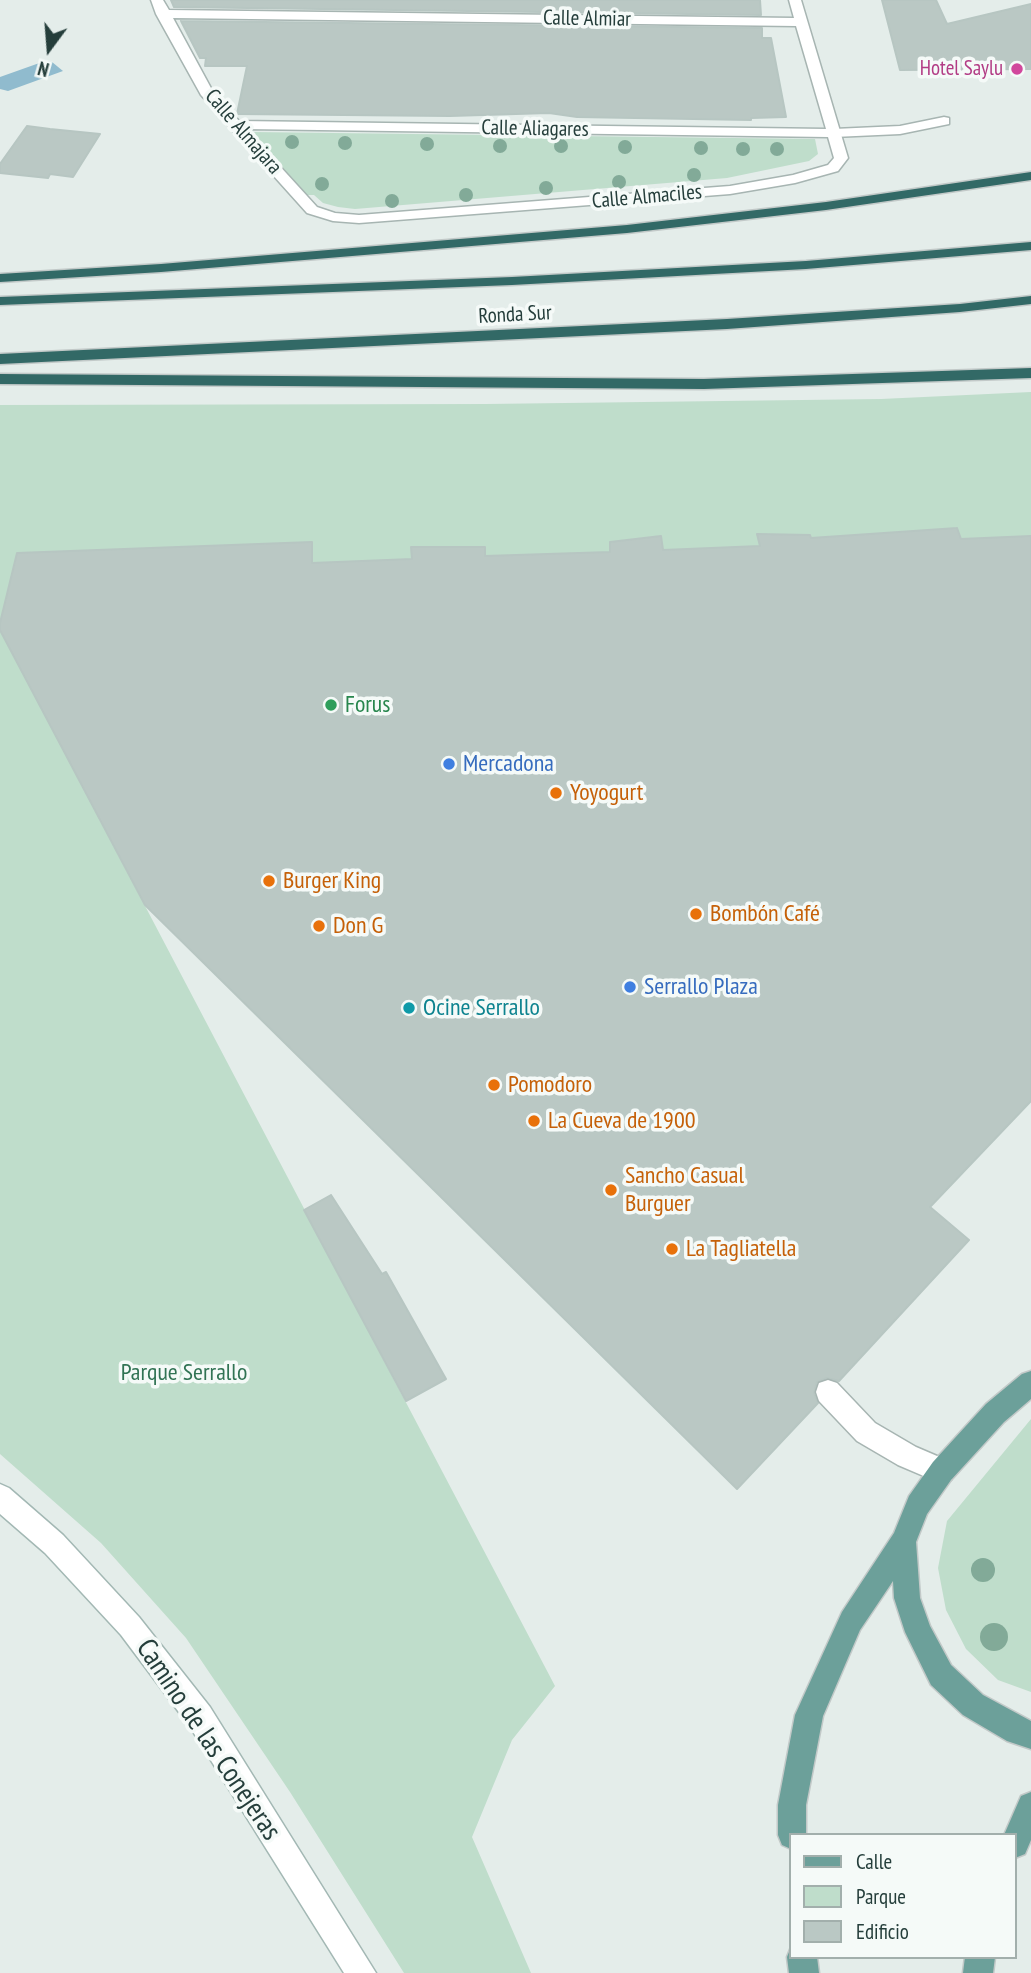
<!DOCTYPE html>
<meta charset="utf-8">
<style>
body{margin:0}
#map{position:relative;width:1031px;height:1973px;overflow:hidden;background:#e4edea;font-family:"PT Sans Narrow",sans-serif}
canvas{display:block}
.legend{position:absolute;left:789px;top:1833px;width:228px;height:126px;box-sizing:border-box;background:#f5faf8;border:2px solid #a2afac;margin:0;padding:9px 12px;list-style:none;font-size:21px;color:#253e3b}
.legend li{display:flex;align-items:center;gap:14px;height:35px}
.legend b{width:35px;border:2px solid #a2afac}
.north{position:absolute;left:14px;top:14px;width:70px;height:70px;-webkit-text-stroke:5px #f5faf8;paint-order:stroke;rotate:196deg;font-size:19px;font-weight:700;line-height:28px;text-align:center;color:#253e3b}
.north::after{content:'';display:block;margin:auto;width:24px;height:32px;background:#253e3b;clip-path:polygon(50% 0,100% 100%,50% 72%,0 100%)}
</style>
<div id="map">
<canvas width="1031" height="1973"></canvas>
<ul class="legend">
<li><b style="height:9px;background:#6ca09a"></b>Calle</li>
<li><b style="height:19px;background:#bfddcb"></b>Parque</li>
<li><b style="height:19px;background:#bac8c4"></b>Edificio</li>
</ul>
<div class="north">N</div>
</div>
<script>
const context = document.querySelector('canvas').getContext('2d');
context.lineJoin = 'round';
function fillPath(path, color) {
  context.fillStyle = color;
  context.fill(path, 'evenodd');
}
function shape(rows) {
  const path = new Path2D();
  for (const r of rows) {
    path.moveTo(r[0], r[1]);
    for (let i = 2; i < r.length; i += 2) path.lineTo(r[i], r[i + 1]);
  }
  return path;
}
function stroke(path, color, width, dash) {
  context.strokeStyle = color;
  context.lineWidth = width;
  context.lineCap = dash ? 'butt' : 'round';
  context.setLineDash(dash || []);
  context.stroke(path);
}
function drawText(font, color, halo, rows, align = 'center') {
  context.font = font + ' "PT Sans Narrow",sans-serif';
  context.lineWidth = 7;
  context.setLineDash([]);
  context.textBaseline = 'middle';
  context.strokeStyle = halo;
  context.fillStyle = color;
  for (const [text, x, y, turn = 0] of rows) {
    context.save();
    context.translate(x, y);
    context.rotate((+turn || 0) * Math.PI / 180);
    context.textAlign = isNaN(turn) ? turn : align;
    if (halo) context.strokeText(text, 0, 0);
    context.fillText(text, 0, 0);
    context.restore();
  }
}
const green = shape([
 [252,132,815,139,818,154,809,161,727,178,355,209,338,207,323,203,314,195,306,195],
 [1031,392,1031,536,961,539,957,528,812,544,810,535,757,534,760,546,663,550,661,536,610,542,610,552,485,556,485,547,412,547,412,559,313,563,312,542,18,553,0,623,0,405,486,404,881,399],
 [0,630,555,1686,512,1740,472,1837,531,1973,404,1973,290,1792,186,1638,101,1543,0,1454],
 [1031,1419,1031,1692,998,1680,966,1649,946,1610,938,1568,947,1521]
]);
const water = shape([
 [45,61,52,62,63,71,8,91,0,89,0,77]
]);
const building = shape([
 [171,0,760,0,761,15,174,7,171,0],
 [882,0,936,0,947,24,1031,4,1031,69,900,70,882,0],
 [181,21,762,28,762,38,771,38,786,117,751,118,751,120,577,117,549,113,450,116,237,114,247,66,205,66,206,58,200,58,181,21],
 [27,126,50,129,100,134,73,177,50,174,48,178,0,173,0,164,27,126],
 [957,528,961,539,1031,536,1031,1101,930,1207,969,1240,839,1381,827,1378,817,1382,814,1393,818,1403,737,1489,145,905,0,630,0,623,17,553,312,542,312,563,412,559,411,547,485,547,485,556,610,552,610,542,661,536,663,550,760,546,757,534,810,535,811,538,957,528],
 [331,1195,382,1274,386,1272,446,1379,406,1401,304,1210,331,1195]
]);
const lane = shape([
 [944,117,949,118,949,124,900,134,834,137,827,133,834,129,900,126,944,117],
 [828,1380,837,1383,875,1423,916,1447,951,1462,955,1471,951,1480,942,1484,933,1480,898,1465,857,1441,819,1401,816,1392,819,1383,828,1380]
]);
const street = shape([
 [151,0,163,0,169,10,794,18,789,0,801,0,848,158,838,171,795,183,730,194,359,223,333,221,307,213,201,95,156,14,151,0],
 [173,18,796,26,826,129,239,121,212,90,173,18],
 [246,129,828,137,834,158,828,165,793,175,730,186,359,215,335,213,317,207,246,129]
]);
const secondary = shape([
 [0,1484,9,1488,63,1535,139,1617,210,1707,376,1973,344,1973,190,1727,121,1635,45,1553,0,1514,0,1484]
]);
const primary = shape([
 [1031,1371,1031,1399,1004,1422,951,1480,927,1514,916,1542,920,1598,930,1626,951,1665,983,1695,1031,1721,1031,1749,1007,1741,963,1715,931,1685,905,1632,894,1598,893,1581,860,1630,823,1716,806,1805,806,1835,791,1835,791,1849,782,1845,778,1835,778,1805,795,1715,842,1612,894,1533,909,1496,933,1462,986,1404,1022,1374,1031,1371],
 [1031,1792,1031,1840,1025,1854,1015,1858,1015,1835,1004,1835,1021,1796,1031,1792],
 [791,1947,791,1957,817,1957,819,1973,789,1973,787,1957,791,1947],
 [965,1957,995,1957,993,1973,963,1973,965,1957]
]);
const highway = shape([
 [1031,172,1031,180,826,210,627,233,161,272,0,282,0,274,161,264,627,225,826,202,1031,172],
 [1031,242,1031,250,806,269,512,285,0,305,0,297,512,277,806,261,1031,242],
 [1031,296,1031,304,960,312,727,329,0,364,0,354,727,319,960,304,1031,296],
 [1031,368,1031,378,704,389,0,384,0,374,704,379,1031,368]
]);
const trees = [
 [292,142,7],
 [345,143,7],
 [427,144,7],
 [500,146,7],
 [561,146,7],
 [625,147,7],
 [701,148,7],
 [743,149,7],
 [777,149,7],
 [694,175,7],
 [619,182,7],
 [322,184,7],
 [546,188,7],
 [466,195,7],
 [392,201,7],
 [983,1570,12],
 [994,1637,14]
];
const markers = [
 [1017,69,7,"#d1479c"],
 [331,705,7,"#2e9e5b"],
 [449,764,7,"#3f7fe0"],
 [556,793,7,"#e8710a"],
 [269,881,7,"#e8710a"],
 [696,914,7,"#e8710a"],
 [319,926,7,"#e8710a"],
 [630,987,7,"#3f7fe0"],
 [409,1008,7,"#0f9aa8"],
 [494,1085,7,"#e8710a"],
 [534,1121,7,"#e8710a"],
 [611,1190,7,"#e8710a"],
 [672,1249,7,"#e8710a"]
];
const farStreetnames = [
 ["Calle Almiar",587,19,1],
 ["Calle Aliagares",535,129,1],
 ["Calle Almajara",243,132,49],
 ["Calle Almaciles",647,197,-5],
 ["Ronda Sur",515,315,-3]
];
const farHotelnames = [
 ["Hotel Saylu",1003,69]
];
const leisureNames = [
 ["Forus",345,705]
];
const shopNames = [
 ["Mercadona",463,764],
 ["Serrallo Plaza",644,987]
];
const foodNames = [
 ["Yoyogurt",570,793],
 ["Burger King",283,881],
 ["Bombón Café",710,914],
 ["Don G",333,926],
 ["Pomodoro",508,1085],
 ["La Cueva de 1900",548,1121],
 ["Sancho Casual",625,1176],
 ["Burguer",625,1204],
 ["La Tagliatella",686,1249]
];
const cultureNames = [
 ["Ocine Serrallo",423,1008]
];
const parkNames = [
 ["Parque Serrallo",184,1373]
];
const nearStreetnames = [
 ["Camino de las Conejeras",208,1740,56]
];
fillPath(green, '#bfddcb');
fillPath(water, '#90bbce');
fillPath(building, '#bac8c4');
stroke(building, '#b7c6c2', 2);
stroke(lane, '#a7b5b2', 3);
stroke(street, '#a7b5b2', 3);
stroke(secondary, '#a3b8b4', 3);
stroke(primary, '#c2c9c8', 3);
stroke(highway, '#c2c9c8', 3);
fillPath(lane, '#fff');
fillPath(street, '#fff');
fillPath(secondary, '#fff');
fillPath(primary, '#6ca09a');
fillPath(highway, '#326966');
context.fillStyle = '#82aa98';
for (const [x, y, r] of trees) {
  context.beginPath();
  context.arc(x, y, r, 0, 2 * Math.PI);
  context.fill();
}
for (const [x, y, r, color] of markers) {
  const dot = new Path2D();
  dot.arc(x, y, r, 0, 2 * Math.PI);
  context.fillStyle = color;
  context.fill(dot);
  stroke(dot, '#f5faf8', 2.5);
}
drawText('21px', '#253e3b', '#f5faf8', farStreetnames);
drawText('21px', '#b23c85', '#f5faf8', farHotelnames, 'right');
drawText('24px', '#27864d', '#f5faf8', leisureNames, 'left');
drawText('24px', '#366cbe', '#f5faf8', shopNames, 'left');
drawText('24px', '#c56008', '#f5faf8', foodNames, 'left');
drawText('24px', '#0d838f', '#f5faf8', cultureNames, 'left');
drawText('24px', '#317354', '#f5faf8', parkNames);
drawText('28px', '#253e3b', '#f5faf8', nearStreetnames);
</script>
